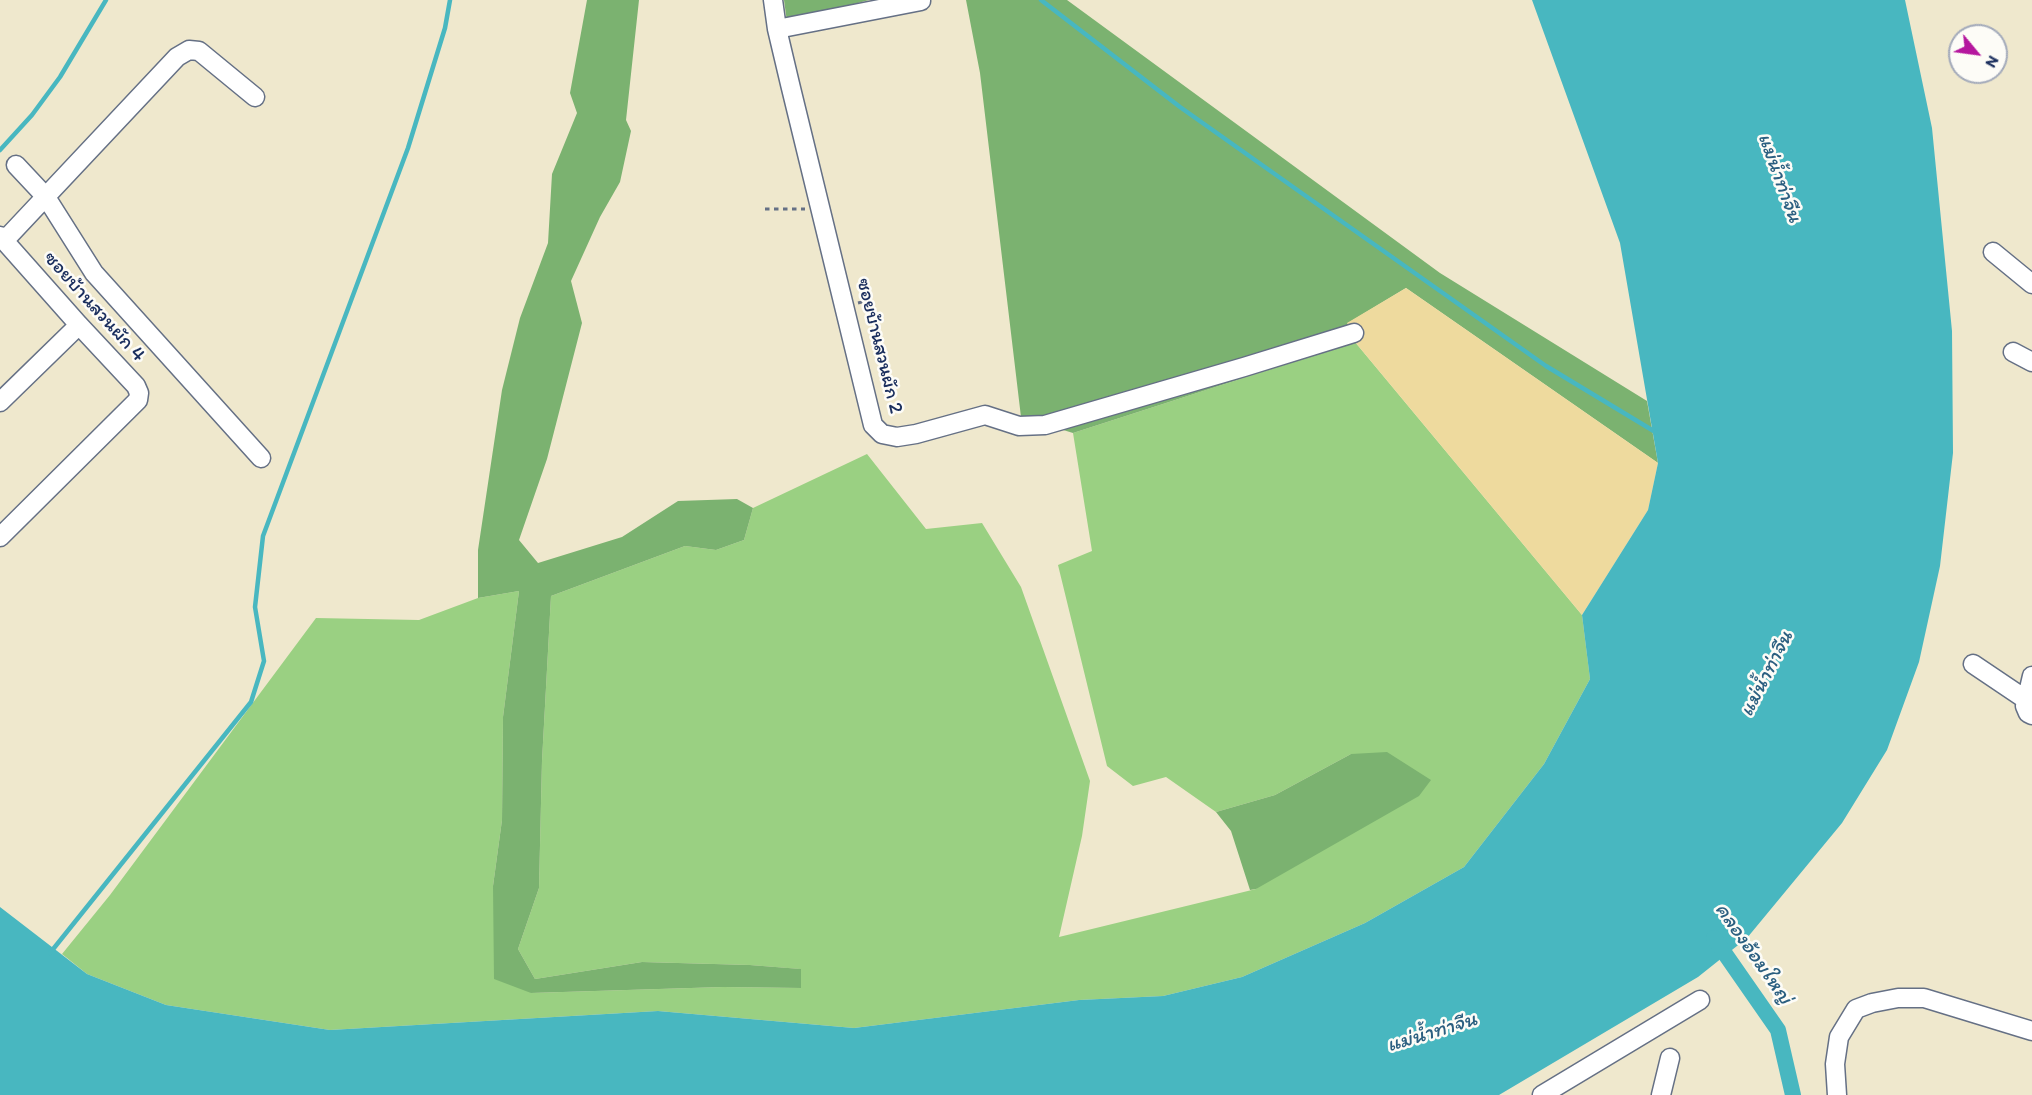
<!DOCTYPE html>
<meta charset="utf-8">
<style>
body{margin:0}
#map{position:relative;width:2032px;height:1095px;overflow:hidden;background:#efe8cd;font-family:Itim,sans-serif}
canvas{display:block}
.north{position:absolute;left:1948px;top:24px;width:60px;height:60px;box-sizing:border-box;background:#fdfcf7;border:2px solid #a3aaba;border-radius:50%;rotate:119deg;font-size:16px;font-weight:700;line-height:24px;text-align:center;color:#1b2f5e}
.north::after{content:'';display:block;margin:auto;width:21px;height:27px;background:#b5179e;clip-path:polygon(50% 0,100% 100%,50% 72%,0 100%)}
</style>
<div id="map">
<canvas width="2032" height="1095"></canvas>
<div class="north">N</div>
</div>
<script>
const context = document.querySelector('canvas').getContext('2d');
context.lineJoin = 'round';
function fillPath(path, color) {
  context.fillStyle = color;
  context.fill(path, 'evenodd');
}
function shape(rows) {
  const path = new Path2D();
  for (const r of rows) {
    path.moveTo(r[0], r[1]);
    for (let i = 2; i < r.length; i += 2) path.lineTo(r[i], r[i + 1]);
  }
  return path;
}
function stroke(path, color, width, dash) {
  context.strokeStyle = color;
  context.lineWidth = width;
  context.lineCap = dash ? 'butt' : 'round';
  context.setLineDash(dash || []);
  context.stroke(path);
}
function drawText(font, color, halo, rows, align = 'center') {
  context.font = font + ' Itim,"Playpen Sans Thai",sans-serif';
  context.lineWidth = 5;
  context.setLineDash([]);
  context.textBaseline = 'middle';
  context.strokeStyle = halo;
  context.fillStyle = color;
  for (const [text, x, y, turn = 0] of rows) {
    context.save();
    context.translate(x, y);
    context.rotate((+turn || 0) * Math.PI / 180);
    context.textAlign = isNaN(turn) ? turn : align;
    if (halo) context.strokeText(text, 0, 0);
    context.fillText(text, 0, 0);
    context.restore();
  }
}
const green = shape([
 [1355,342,1582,615,1590,679,1544,764,1464,867,1365,923,1242,977,1163,996,1079,1000,854,1028,658,1011,330,1030,166,1005,87,974,62,954,110,895,316,618,419,620,478,598,519,591,503,717,502,820,493,886,531,993,723,987,801,988,800,969,750,965,642,962,535,979,518,949,539,888,542,761,551,596,685,546,716,550,744,540,753,508,867,454,926,529,982,523,1021,587,1090,781,1082,836,1059,937,1256,889,1351,754,1275,795,1216,812,1166,777,1133,786,1107,766,1058,565,1092,551,1073,433]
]);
const forest = shape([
 [587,0,639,0,626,120,631,131,620,182,600,217,571,281,582,323,547,459,519,540,538,563,622,537,678,501,737,499,753,508,744,540,716,550,685,546,551,596,542,761,539,888,518,949,535,979,642,962,750,965,801,969,801,988,723,987,531,993,494,979,493,886,502,820,503,717,519,591,478,598,478,550,502,390,520,318,548,243,552,174,577,113,570,93],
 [784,0,869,0,787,22],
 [966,0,1067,0,1440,273,1647,401,1658,463,1406,288,1348,323,1355,342,1073,433,1021,417,980,73],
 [1387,752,1431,780,1419,796,1256,889,1250,890,1231,831,1216,812,1275,795,1351,754]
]);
const sand = shape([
 [1406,288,1658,463,1648,510,1582,615,1355,342,1347,323]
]);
const water = shape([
 [1532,0,1905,0,1932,128,1952,331,1953,453,1940,566,1919,662,1887,750,1842,823,1747,938,1698,977,1499,1095,0,1095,0,907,87,974,166,1005,330,1030,658,1011,854,1028,1079,1000,1163,996,1242,977,1365,923,1464,867,1544,764,1590,679,1582,615,1648,510,1658,463,1620,243]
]);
const stream = shape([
 [1041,0,1180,107,1546,366,1657,433],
 [0,150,32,115,60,77,106,0],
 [50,953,251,702,264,661,255,607,263,536,408,148,445,28,450,0]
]);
const canal = shape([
 [1714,938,1778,1030,1793,1095]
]);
const path = shape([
 [765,209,805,209],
 [858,303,874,299]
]);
const minor = shape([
 [773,0,777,29,790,84,873,425,882,434,897,437,916,434,985,415,1019,426,1045,425,1244,367,1354,333],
 [777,29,921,1],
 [16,165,46,197,94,273,261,458],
 [0,236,79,325,136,386,139,393,138,400,0,537],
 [4,241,177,57,189,50,199,51,255,97],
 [1993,252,2032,284],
 [2013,352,2032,362],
 [0,402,79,325],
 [1973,664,2025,699],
 [2032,676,2025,706,2028,713,2032,715],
 [1542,1095,1700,1000],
 [1661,1095,1670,1058],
 [1837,1095,1835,1064,1839,1037,1856,1009,1872,1003,1898,998,1924,998,2032,1031]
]);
const streetNames = [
 ["ซอยบ้านสวนผัก 4",94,307,48],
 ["ซอยบ้านสวนผัก 2",879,346,76]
];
const waterNames = [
 ["แม่น้ำท่าจีน",1779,178,70],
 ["แม่น้ำท่าจีน",1767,674,-63],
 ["คลองอ้อมใหญ่",1753,954,55],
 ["แม่น้ำท่าจีน",1432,1033,-17]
];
fillPath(green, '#9ad082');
fillPath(forest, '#7bb270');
fillPath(sand, '#eeda9e');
fillPath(water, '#48b7c0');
stroke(stream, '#48b7c0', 4.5);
stroke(canal, '#48b7c0', 16);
stroke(minor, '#657085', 21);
stroke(path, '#657085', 3, [4.5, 4.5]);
stroke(minor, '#fff', 18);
drawText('20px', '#1b2f5e', '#fdfcf7', streetNames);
drawText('italic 21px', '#2b5f80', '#fdfcf7', waterNames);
</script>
